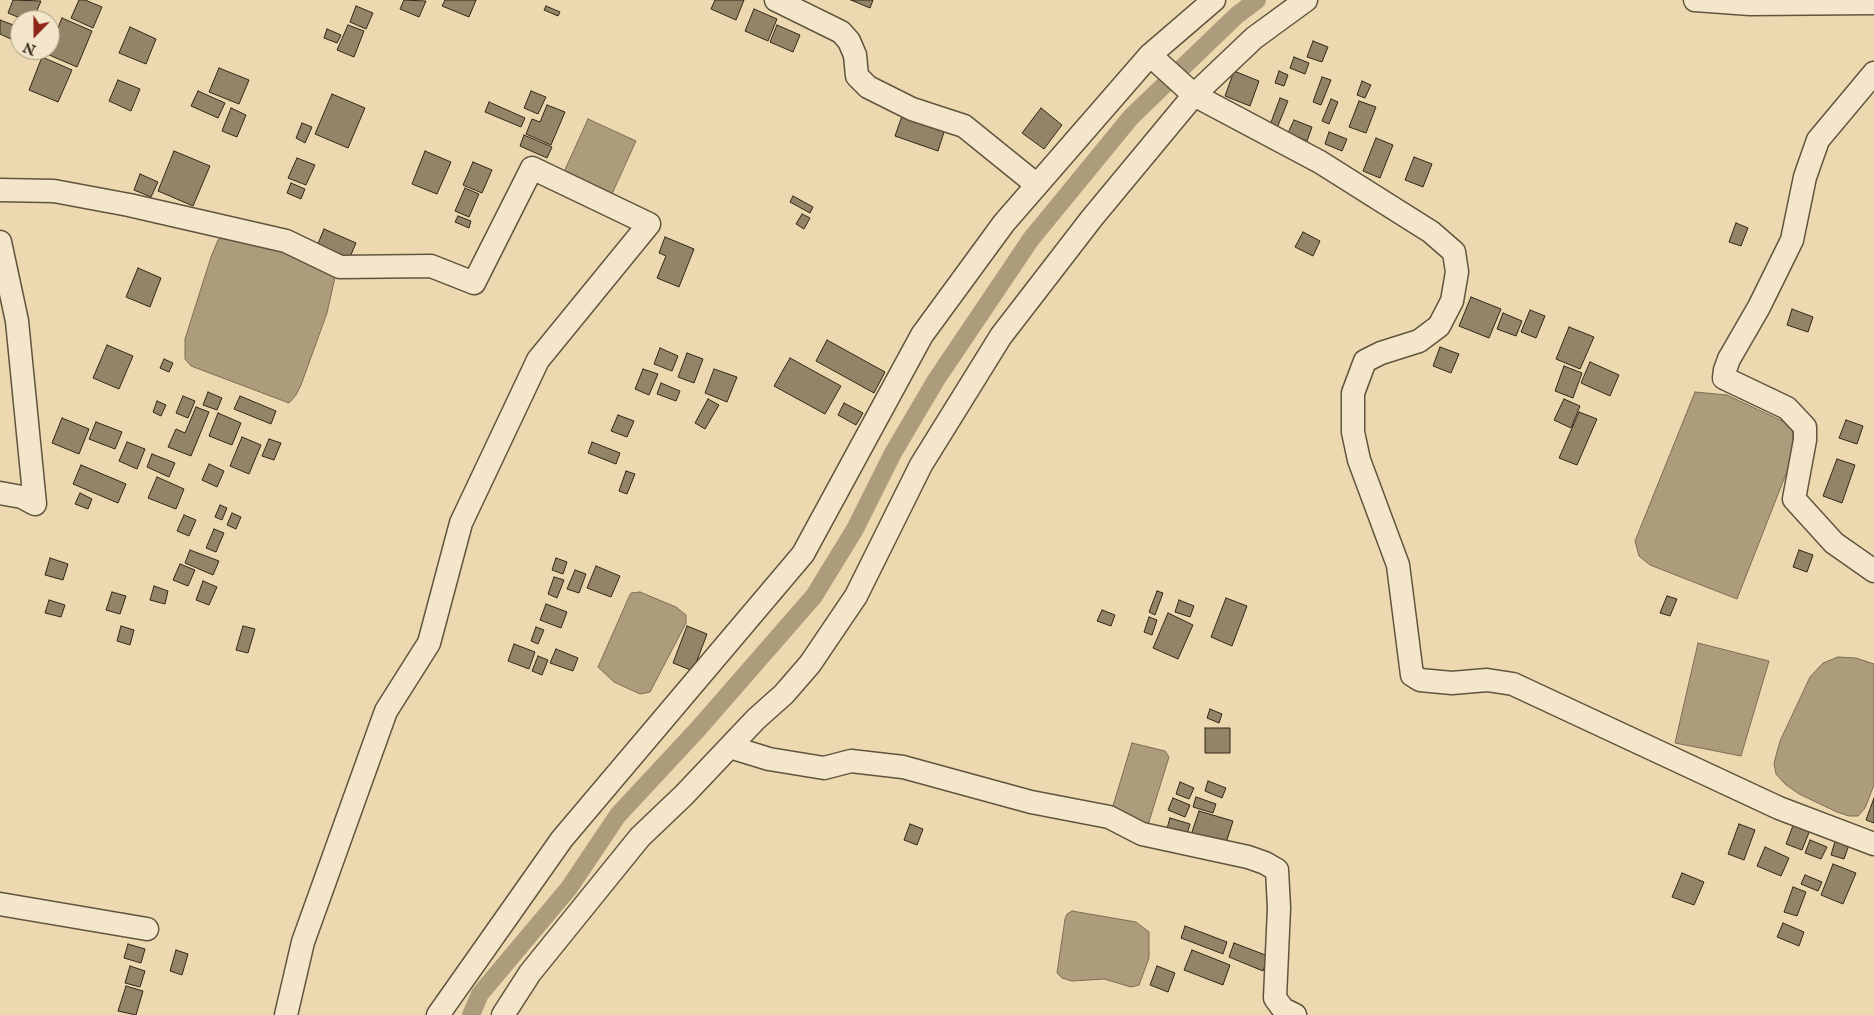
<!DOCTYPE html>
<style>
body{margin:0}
#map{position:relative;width:1874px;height:1015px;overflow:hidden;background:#edd9af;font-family:"IM FELL English",serif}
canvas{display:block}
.north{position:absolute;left:10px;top:10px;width:50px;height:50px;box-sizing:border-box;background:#f3e6cb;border:1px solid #a69a84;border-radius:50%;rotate:202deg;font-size:14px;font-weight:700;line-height:20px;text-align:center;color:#32271a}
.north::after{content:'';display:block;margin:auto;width:18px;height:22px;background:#8f2418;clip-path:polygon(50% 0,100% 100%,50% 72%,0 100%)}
</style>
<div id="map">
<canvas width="1874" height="1015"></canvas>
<div class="north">N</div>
</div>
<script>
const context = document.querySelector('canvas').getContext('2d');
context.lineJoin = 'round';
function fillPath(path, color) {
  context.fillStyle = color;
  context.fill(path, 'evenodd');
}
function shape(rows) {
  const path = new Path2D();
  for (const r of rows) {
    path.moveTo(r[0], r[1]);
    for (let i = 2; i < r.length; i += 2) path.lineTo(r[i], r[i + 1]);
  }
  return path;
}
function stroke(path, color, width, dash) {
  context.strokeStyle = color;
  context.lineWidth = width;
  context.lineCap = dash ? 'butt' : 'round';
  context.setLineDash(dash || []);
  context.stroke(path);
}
const water = shape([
 [588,119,636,141,611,196,563,174,588,119],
 [226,236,276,245,328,269,335,277,327,313,301,385,296,395,289,403,191,366,185,359,185,339,211,257,218,240,226,236],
 [1695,392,1727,395,1793,426,1793,456,1737,599,1650,565,1639,556,1635,541,1695,392],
 [640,592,676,607,686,615,686,623,650,692,640,694,614,682,598,667,628,599,631,593,640,592],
 [1698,643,1769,661,1741,756,1675,743,1698,643],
 [1838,657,1856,658,1874,664,1874,785,1865,808,1858,816,1849,816,1837,812,1799,794,1785,784,1776,774,1774,763,1780,741,1810,677,1823,663,1838,657],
 [1132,743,1165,751,1169,757,1148,825,1112,809,1132,743],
 [1072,911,1136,922,1149,932,1149,958,1139,985,1131,987,1104,979,1072,981,1062,978,1057,973,1065,919,1067,914,1072,911]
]);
const canal = shape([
 [471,1015,480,994,569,888,618,815,698,729,814,596,855,529,893,453,936,380,1031,239,1131,117,1237,15,1257,0]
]);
const building = shape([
 [13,0,41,1,33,20,25,20,8,13,13,0],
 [79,0,85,0,102,7,93,28,71,18,79,0],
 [404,0,426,1,419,17,400,9,404,0],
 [445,0,476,0,469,17,442,6,445,0],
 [715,0,744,0,736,20,711,9,715,0],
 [851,0,873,0,870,8,851,0],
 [356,6,373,13,366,29,350,22,356,6],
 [546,6,560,12,558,16,544,10,546,6],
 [754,9,777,19,768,41,745,31,754,9],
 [62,18,92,31,77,67,47,54,62,18],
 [0,20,16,26,11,39,0,34,0,20],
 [348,25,364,31,354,57,337,50,348,25],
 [777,25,800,35,793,52,770,42,777,25],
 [130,27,156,39,146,64,119,53,130,27],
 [327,29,341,35,337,43,324,38,327,29],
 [1313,41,1328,47,1322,62,1307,57,1313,41],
 [42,57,72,70,58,102,29,90,42,57],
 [1294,57,1309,63,1305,74,1290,68,1294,57],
 [219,68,249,80,239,104,209,92,219,68],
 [1234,71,1259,81,1250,106,1225,96,1234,71],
 [1279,71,1288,75,1284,86,1275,83,1279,71],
 [1322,77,1331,80,1321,105,1313,102,1322,77],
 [118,80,140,89,131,111,109,101,118,80],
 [1362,81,1371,85,1365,98,1357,95,1362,81],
 [198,91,225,103,218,118,191,106,198,91],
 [531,91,546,97,538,114,524,108,531,91],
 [332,94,365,108,348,148,315,134,332,94],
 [1280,98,1288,101,1277,128,1270,125,1280,98],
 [1331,99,1338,102,1329,124,1322,121,1331,99],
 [1359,101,1376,107,1366,133,1349,127,1359,101],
 [489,102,525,118,521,127,485,112,489,102],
 [547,105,565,112,551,145,526,134,532,119,540,122,547,105],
 [231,108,246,115,237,137,222,131,231,108],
 [1041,108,1062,125,1044,149,1022,133,1041,108],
 [902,116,944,132,938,151,895,136,902,116],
 [1294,120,1312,127,1307,141,1288,133,1294,120],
 [302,123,312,127,305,143,296,138,302,123],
 [1329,132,1347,139,1342,151,1325,144,1329,132],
 [524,135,552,147,547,158,520,146,524,135],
 [1376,138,1393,145,1380,178,1363,171,1376,138],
 [174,151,210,166,193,206,158,191,174,151],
 [425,151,451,162,437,194,412,184,425,151],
 [1414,157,1432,164,1423,187,1405,180,1414,157],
 [297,158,315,165,306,185,288,178,297,158],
 [473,162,492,170,482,193,463,185,473,162],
 [140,174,158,182,151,197,134,190,140,174],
 [291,183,305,189,301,199,287,193,291,183],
 [465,188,479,194,469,217,455,211,465,188],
 [793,196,813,207,810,213,790,202,793,196],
 [802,214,810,218,804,229,796,224,802,214],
 [458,216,471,221,469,228,455,222,458,216],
 [1736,223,1748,228,1741,246,1729,242,1736,223],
 [324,229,356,243,347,264,315,251,324,229],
 [1303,232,1320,241,1313,256,1295,247,1303,232],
 [665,237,694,249,679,287,657,278,666,256,659,253,665,237],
 [138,268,161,278,150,307,126,297,138,268],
 [1471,297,1501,309,1489,338,1459,326,1471,297],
 [1792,309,1813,317,1808,332,1787,325,1792,309],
 [1530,310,1545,316,1536,338,1521,332,1530,310],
 [1503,313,1522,321,1516,336,1497,329,1503,313],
 [1569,327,1594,337,1580,369,1556,359,1569,327],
 [827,340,885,372,874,393,816,361,827,340],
 [107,345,133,356,119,389,93,378,107,345],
 [1440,347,1459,354,1451,373,1433,366,1440,347],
 [660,348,678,356,672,371,654,364,660,348],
 [687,353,703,359,694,383,678,377,687,353],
 [790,358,841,386,825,414,774,386,790,358],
 [164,359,173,363,169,372,160,368,164,359],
 [1590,362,1619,375,1610,396,1581,383,1590,362],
 [1564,366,1582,373,1573,398,1555,391,1564,366],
 [643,369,658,374,649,395,635,389,643,369],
 [714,369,737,377,727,402,705,393,714,369],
 [661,383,680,391,676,401,657,394,661,383],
 [208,392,222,398,217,410,203,405,208,392],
 [183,396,195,401,188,418,176,413,183,396],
 [240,396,276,411,271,424,234,409,240,396],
 [708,399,719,405,705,429,695,423,708,399],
 [1564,399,1580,406,1571,428,1554,420,1564,399],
 [157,401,166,405,161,416,153,412,157,401],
 [844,403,863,413,856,425,838,415,844,403],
 [196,407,209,412,191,456,168,447,176,429,185,433,196,407],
 [1579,412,1597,419,1577,465,1559,458,1579,412],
 [218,413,241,423,232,445,209,436,218,413],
 [618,415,634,421,627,437,611,431,618,415],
 [62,418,89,429,79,454,52,443,62,418],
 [1846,420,1863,426,1857,444,1839,438,1846,420],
 [96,422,122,432,115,449,89,439,96,422],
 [242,437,261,445,249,474,230,466,242,437],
 [269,439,281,443,274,460,262,456,269,439],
 [127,442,145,449,137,469,119,461,127,442],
 [592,442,620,453,616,464,588,453,592,442],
 [152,454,175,463,169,477,147,467,152,454],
 [1837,459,1855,465,1842,503,1823,496,1837,459],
 [209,464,224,471,217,487,202,480,209,464],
 [81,465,126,484,118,503,73,484,81,465],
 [626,471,635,474,627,494,619,491,626,471],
 [157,477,184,489,176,509,148,498,157,477],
 [80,493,92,499,88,509,75,504,80,493],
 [220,505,227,508,222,520,215,517,220,505],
 [232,513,241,517,236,529,227,525,232,513],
 [184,515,196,520,189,536,177,531,184,515],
 [214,529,224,533,216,552,206,548,214,529],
 [190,550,219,561,213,575,185,563,190,550],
 [1799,550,1813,555,1807,572,1793,567,1799,550],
 [50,558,68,564,63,580,45,575,50,558],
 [556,558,567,562,563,574,552,570,556,558],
 [180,564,195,570,188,586,173,580,180,564],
 [596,566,620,576,611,597,587,588,596,566],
 [575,570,586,574,579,593,567,589,575,570],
 [554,577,564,580,557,598,548,594,554,577],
 [203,581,217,587,209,605,196,600,203,581],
 [154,586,168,591,165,604,150,600,154,586],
 [1157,591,1163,593,1155,615,1149,612,1157,591],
 [112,592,126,596,120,614,106,610,112,592],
 [1667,596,1677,599,1670,616,1660,613,1667,596],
 [1226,598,1247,606,1232,646,1211,637,1226,598],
 [49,600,65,605,61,617,45,613,49,600],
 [1179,600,1194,606,1190,617,1175,612,1179,600],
 [546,604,567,612,561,628,540,620,546,604],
 [1102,610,1115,615,1111,626,1097,621,1102,610],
 [1168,613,1193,625,1178,659,1153,648,1168,613],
 [1149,617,1157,620,1152,635,1144,632,1149,617],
 [121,626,134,630,130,645,117,641,121,626],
 [243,626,255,629,248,653,236,650,243,626],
 [687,626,707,634,693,671,673,663,687,626],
 [536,627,544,630,538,644,531,641,536,627],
 [514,644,535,652,529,669,508,661,514,644],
 [556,649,578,658,573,671,550,663,556,649],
 [538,656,548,660,542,675,532,671,538,656],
 [1210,709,1222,714,1219,723,1207,718,1210,709],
 [1205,728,1230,728,1230,753,1205,753,1205,728],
 [1208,781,1226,788,1222,798,1205,791,1208,781],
 [1180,782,1194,788,1189,799,1176,794,1180,782],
 [1196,797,1216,804,1213,813,1193,807,1196,797],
 [1173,798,1190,805,1185,817,1168,810,1173,798],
 [1874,798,1874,823,1866,820,1874,798],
 [1199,811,1233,821,1225,846,1191,835,1199,811],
 [1170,818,1190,824,1186,838,1166,832,1170,818],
 [1794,823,1810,830,1802,850,1786,844,1794,823],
 [910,824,923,829,917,845,904,840,910,824],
 [1739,824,1755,830,1744,860,1728,854,1739,824],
 [1836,838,1850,842,1844,859,1831,855,1836,838],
 [1810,840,1827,847,1821,859,1805,853,1810,840],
 [1765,847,1789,858,1781,876,1757,866,1765,847],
 [1833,864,1856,873,1843,904,1821,895,1833,864],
 [1682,873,1704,882,1694,905,1672,897,1682,873],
 [1805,875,1822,882,1818,891,1801,884,1805,875],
 [1793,887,1806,892,1797,916,1784,912,1793,887],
 [1783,923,1804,932,1799,946,1777,937,1783,923],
 [1185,926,1227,942,1223,954,1181,938,1185,926],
 [1234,943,1268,956,1263,971,1229,957,1234,943],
 [128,944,145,949,141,963,124,958,128,944],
 [176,950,188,954,182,975,170,971,176,950],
 [1192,950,1230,965,1223,985,1184,970,1192,950],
 [130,966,145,971,140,987,125,983,130,966],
 [1157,966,1175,973,1168,992,1150,985,1157,966],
 [126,986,143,991,136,1015,118,1011,126,986]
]);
const minor = shape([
 [776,0,841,32,849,41,855,55,857,76,868,87,912,109,964,126,1037,185],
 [1695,0,1750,4,1874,3],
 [1150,55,1194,95,1320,162,1431,232,1454,252,1457,272,1452,301,1439,326,1419,341,1381,353,1365,361,1353,393,1353,432,1359,460,1398,565,1412,675,1420,680,1452,683,1487,680,1513,684,1779,808,1874,844],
 [1874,73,1818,140,1805,177,1792,240,1759,307,1729,359,1725,370,1724,378,1787,408,1805,427,1805,440,1794,499,1834,543,1874,571],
 [0,190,54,191,129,205,286,241,340,267,431,266,474,283,532,168,649,224,538,360,461,523,429,643,386,711,303,942,286,1015],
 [0,242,17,321,35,504,22,497,0,493],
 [730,747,769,759,824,768,851,761,903,767,1031,802,1109,817,1142,834,1248,857,1265,863,1277,870,1279,908,1275,998,1283,1009,1295,1015],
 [0,904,147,929],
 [438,1015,562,839,803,554,922,335,1004,223,1150,55,1214,0],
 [503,1015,530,973,640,837,684,795,756,719,784,694,810,664,856,596,921,465,1001,336,1092,218,1194,95,1254,38,1306,0]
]);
fillPath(water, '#ad9c7c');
stroke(water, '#7c6d55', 1);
stroke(canal, '#ad9c7c', 18);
fillPath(building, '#938467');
stroke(building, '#32271a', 1);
stroke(minor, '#61543f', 25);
stroke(minor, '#f3e6cb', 22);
</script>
